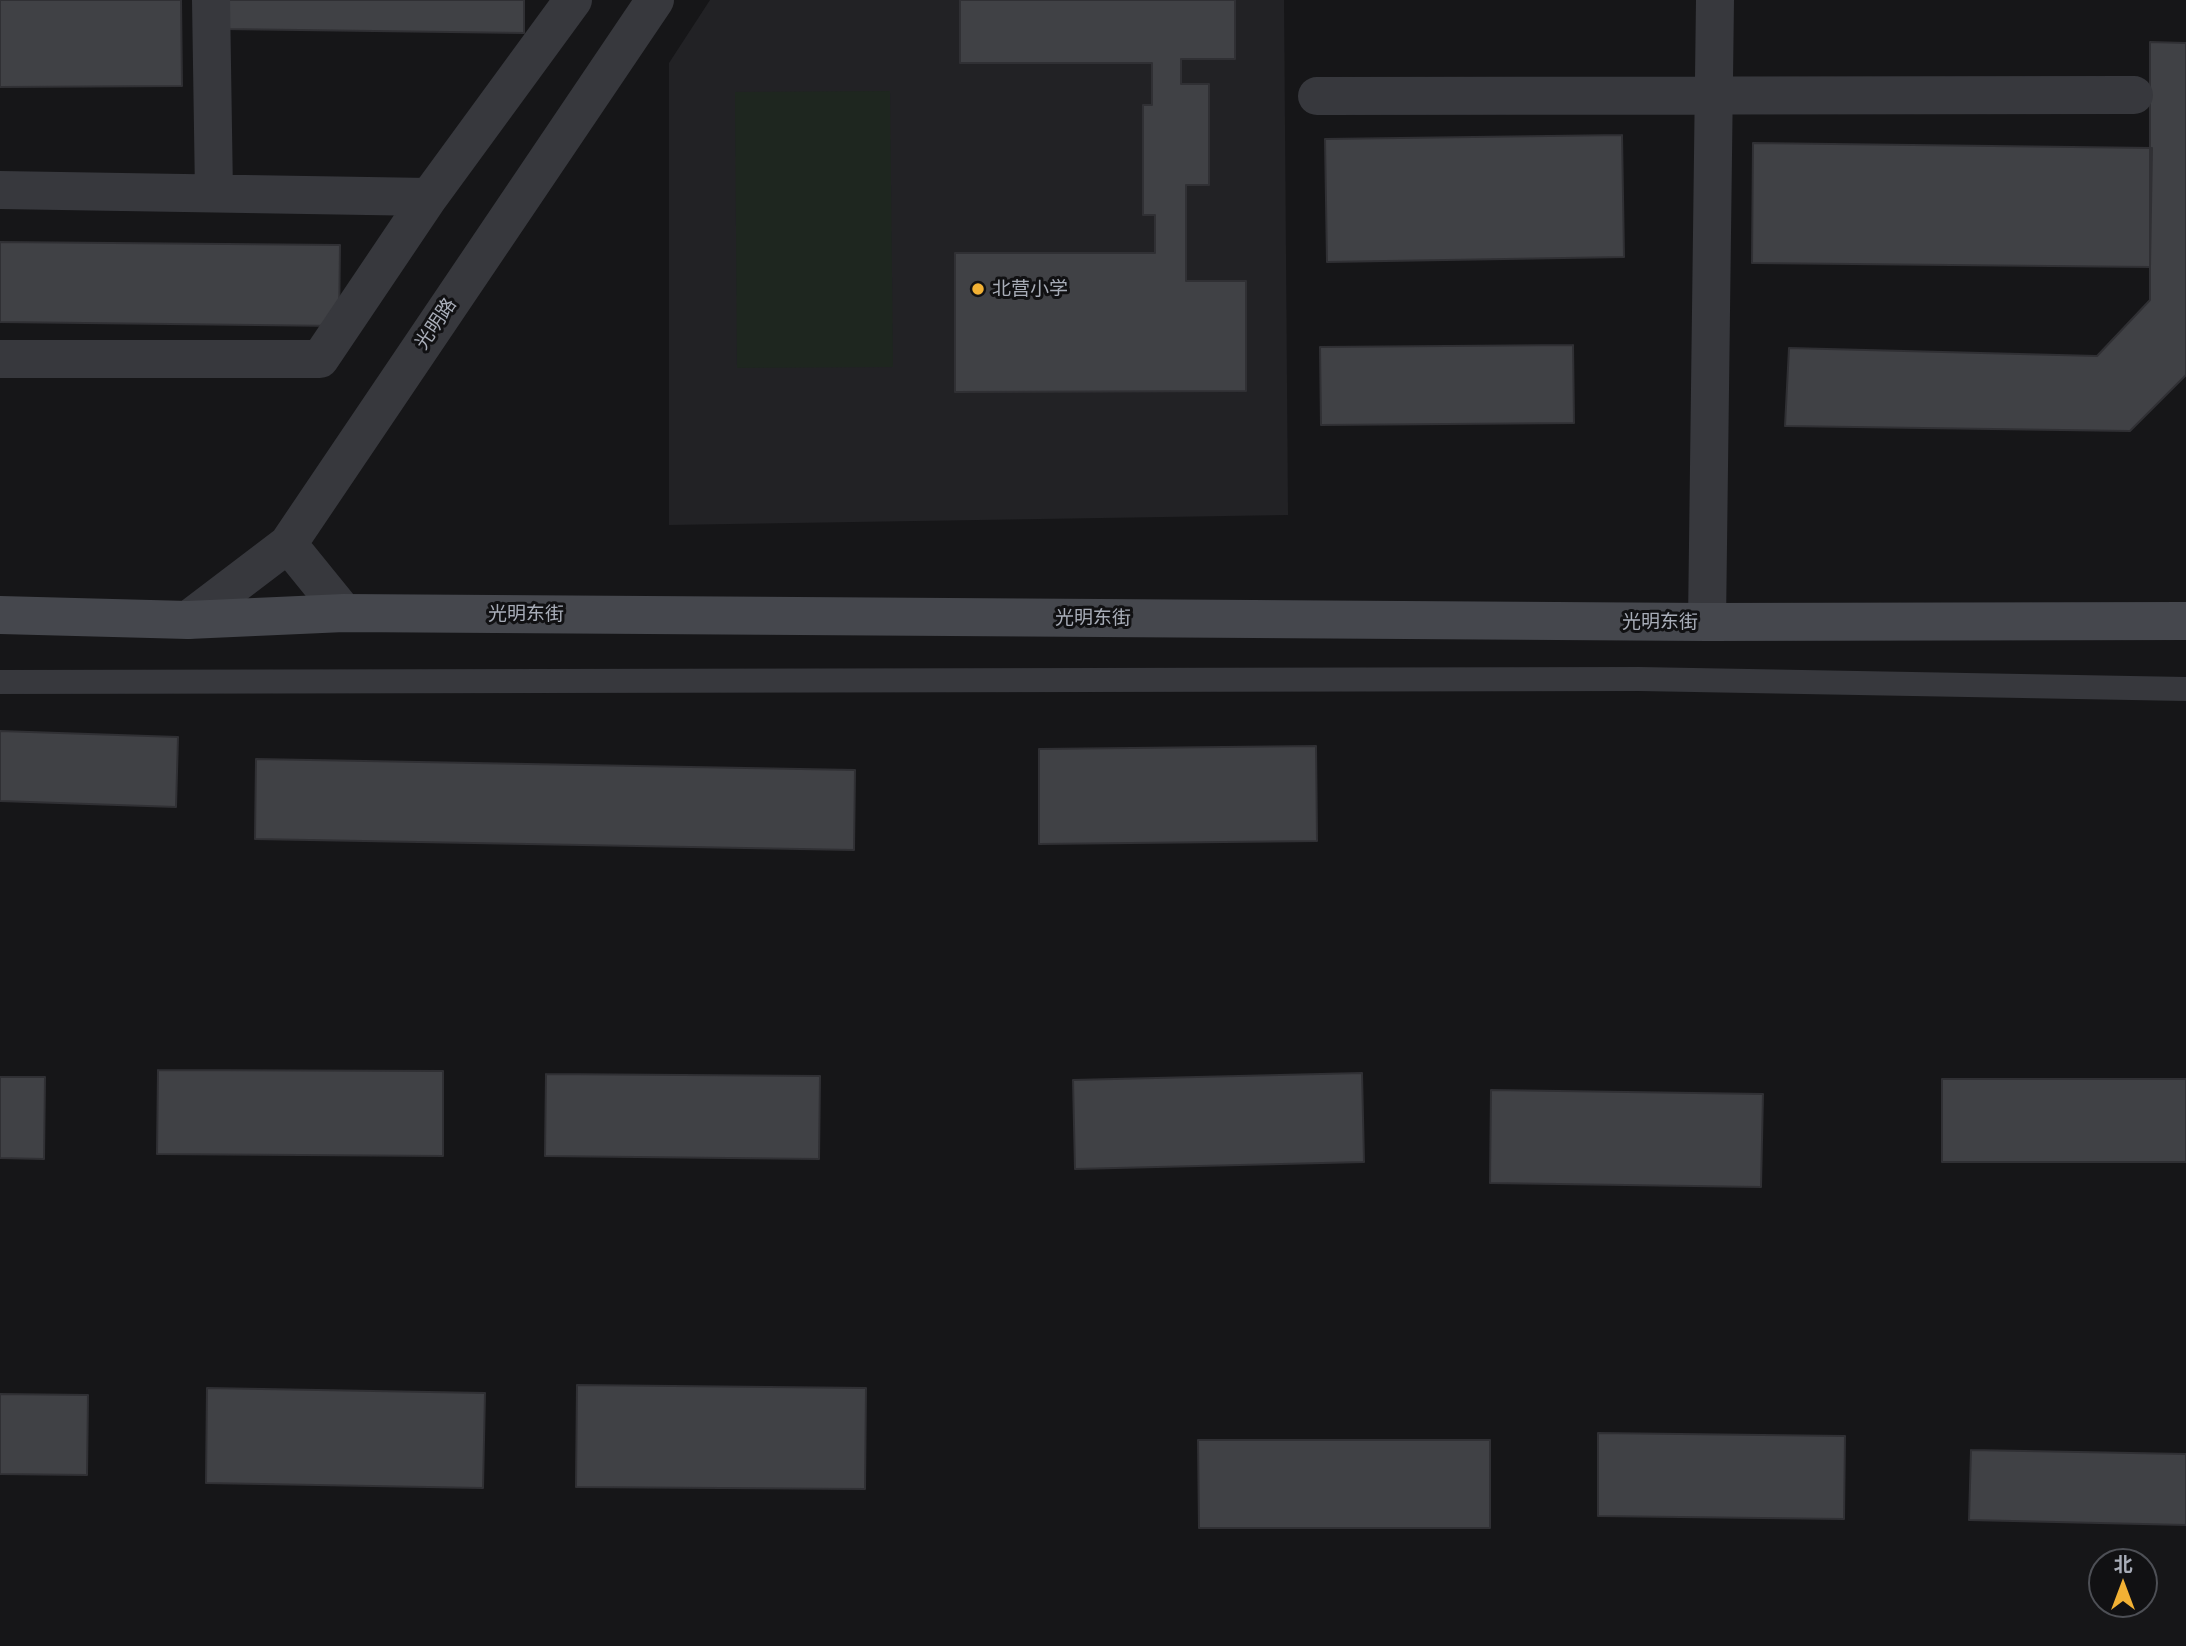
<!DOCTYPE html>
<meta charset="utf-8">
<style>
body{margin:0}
#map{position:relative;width:2186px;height:1646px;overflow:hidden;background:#161618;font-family:Raleway,"Noto Sans SC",sans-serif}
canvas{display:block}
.north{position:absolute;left:2088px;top:1548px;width:70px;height:70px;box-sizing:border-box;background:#111113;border:2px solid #4d4f55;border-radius:50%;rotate:0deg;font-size:19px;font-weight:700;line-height:28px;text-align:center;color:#a8adb8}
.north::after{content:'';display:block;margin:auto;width:24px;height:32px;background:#f2b134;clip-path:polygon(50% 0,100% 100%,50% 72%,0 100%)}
</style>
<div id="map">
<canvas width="2186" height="1646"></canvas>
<div class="north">北</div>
</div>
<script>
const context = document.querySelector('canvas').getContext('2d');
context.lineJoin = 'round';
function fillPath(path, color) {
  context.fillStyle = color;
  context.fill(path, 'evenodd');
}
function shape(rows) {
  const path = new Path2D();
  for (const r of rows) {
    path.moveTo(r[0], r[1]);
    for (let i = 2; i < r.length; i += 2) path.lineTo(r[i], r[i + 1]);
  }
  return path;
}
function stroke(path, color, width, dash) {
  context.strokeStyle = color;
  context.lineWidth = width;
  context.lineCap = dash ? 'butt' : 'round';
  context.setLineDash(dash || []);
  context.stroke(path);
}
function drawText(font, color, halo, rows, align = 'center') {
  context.font = font + ' Raleway,"Noto Sans SC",sans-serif';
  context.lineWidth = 6;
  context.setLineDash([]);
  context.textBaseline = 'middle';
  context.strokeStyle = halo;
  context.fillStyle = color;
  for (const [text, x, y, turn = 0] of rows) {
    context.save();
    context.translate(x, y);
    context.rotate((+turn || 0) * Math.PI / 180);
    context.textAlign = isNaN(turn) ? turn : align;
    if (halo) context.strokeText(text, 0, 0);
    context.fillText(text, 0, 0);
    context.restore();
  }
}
const built = shape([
 [710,0,1284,0,1288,515,669,525,669,63]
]);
const green = shape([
 [890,91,893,367,737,368,735,92]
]);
const building = shape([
 [0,0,181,0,182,86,0,87,0,0],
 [224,0,524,0,524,33,224,29,224,0],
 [960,0,1235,0,1235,59,1181,59,1181,84,1209,84,1209,185,1186,185,1186,281,1246,281,1246,391,955,392,955,253,1155,253,1155,215,1143,215,1143,105,1152,105,1152,63,960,63,960,0],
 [2150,42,2186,43,2186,375,2130,431,1785,426,1789,348,2097,356,2150,300,2150,42],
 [1622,135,1624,257,1327,262,1325,139,1622,135],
 [1753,143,2152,148,2150,267,1752,263,1753,143],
 [0,242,340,245,339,326,0,322,0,242],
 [1573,345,1574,423,1321,425,1320,347,1573,345],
 [0,731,178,737,176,807,0,801,0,731],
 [1316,746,1317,841,1039,844,1039,749,1316,746],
 [256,759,855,770,854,850,255,839,256,759],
 [158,1070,443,1071,443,1156,157,1154,158,1070],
 [1362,1073,1364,1162,1075,1169,1073,1080,1362,1073],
 [546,1074,820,1076,819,1159,545,1156,546,1074],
 [0,1077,45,1077,44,1159,0,1158,0,1077],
 [1942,1079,2186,1079,2186,1162,1942,1162,1942,1079],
 [1491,1090,1763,1094,1761,1187,1490,1183,1491,1090],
 [577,1385,866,1388,865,1489,576,1487,577,1385],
 [207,1388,485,1393,483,1488,206,1483,207,1388],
 [0,1394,88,1395,87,1475,0,1474,0,1394],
 [1598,1433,1845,1436,1844,1519,1598,1516,1598,1433],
 [1198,1440,1490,1440,1490,1528,1199,1528,1198,1440],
 [1971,1450,2186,1454,2186,1525,1969,1520,1971,1450]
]);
const service = shape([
 [0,682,1639,679,2186,689]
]);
const minor = shape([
 [211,0,214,193],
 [1317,96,2134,95],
 [0,190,429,197],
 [0,359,320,359,429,197,573,0],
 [1707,622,1715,0]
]);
const tertiary = shape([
 [288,544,344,613],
 [188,620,288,544,655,0]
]);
const secondary = shape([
 [0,615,188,620,344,613,1707,622,2186,621]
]);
const markers = [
 [978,289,7,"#f2b134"]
];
const poiNames = [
 ["北营小学",992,289]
];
const streetNames = [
 ["光明路",436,324,-56],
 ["光明东街",526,614],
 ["光明东街",1093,618],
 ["光明东街",1660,622]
];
fillPath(built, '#222225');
fillPath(green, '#1e261f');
fillPath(building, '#404145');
stroke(building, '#303034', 2);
stroke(service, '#37383d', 24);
stroke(minor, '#37383d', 38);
stroke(tertiary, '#37383d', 38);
stroke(secondary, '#45474d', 38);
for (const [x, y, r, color] of markers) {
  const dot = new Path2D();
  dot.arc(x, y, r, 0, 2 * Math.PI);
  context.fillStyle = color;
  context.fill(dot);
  stroke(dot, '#111113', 2.5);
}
drawText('19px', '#a8adb8', '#111113', poiNames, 'left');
drawText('19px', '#a8adb8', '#111113', streetNames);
</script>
